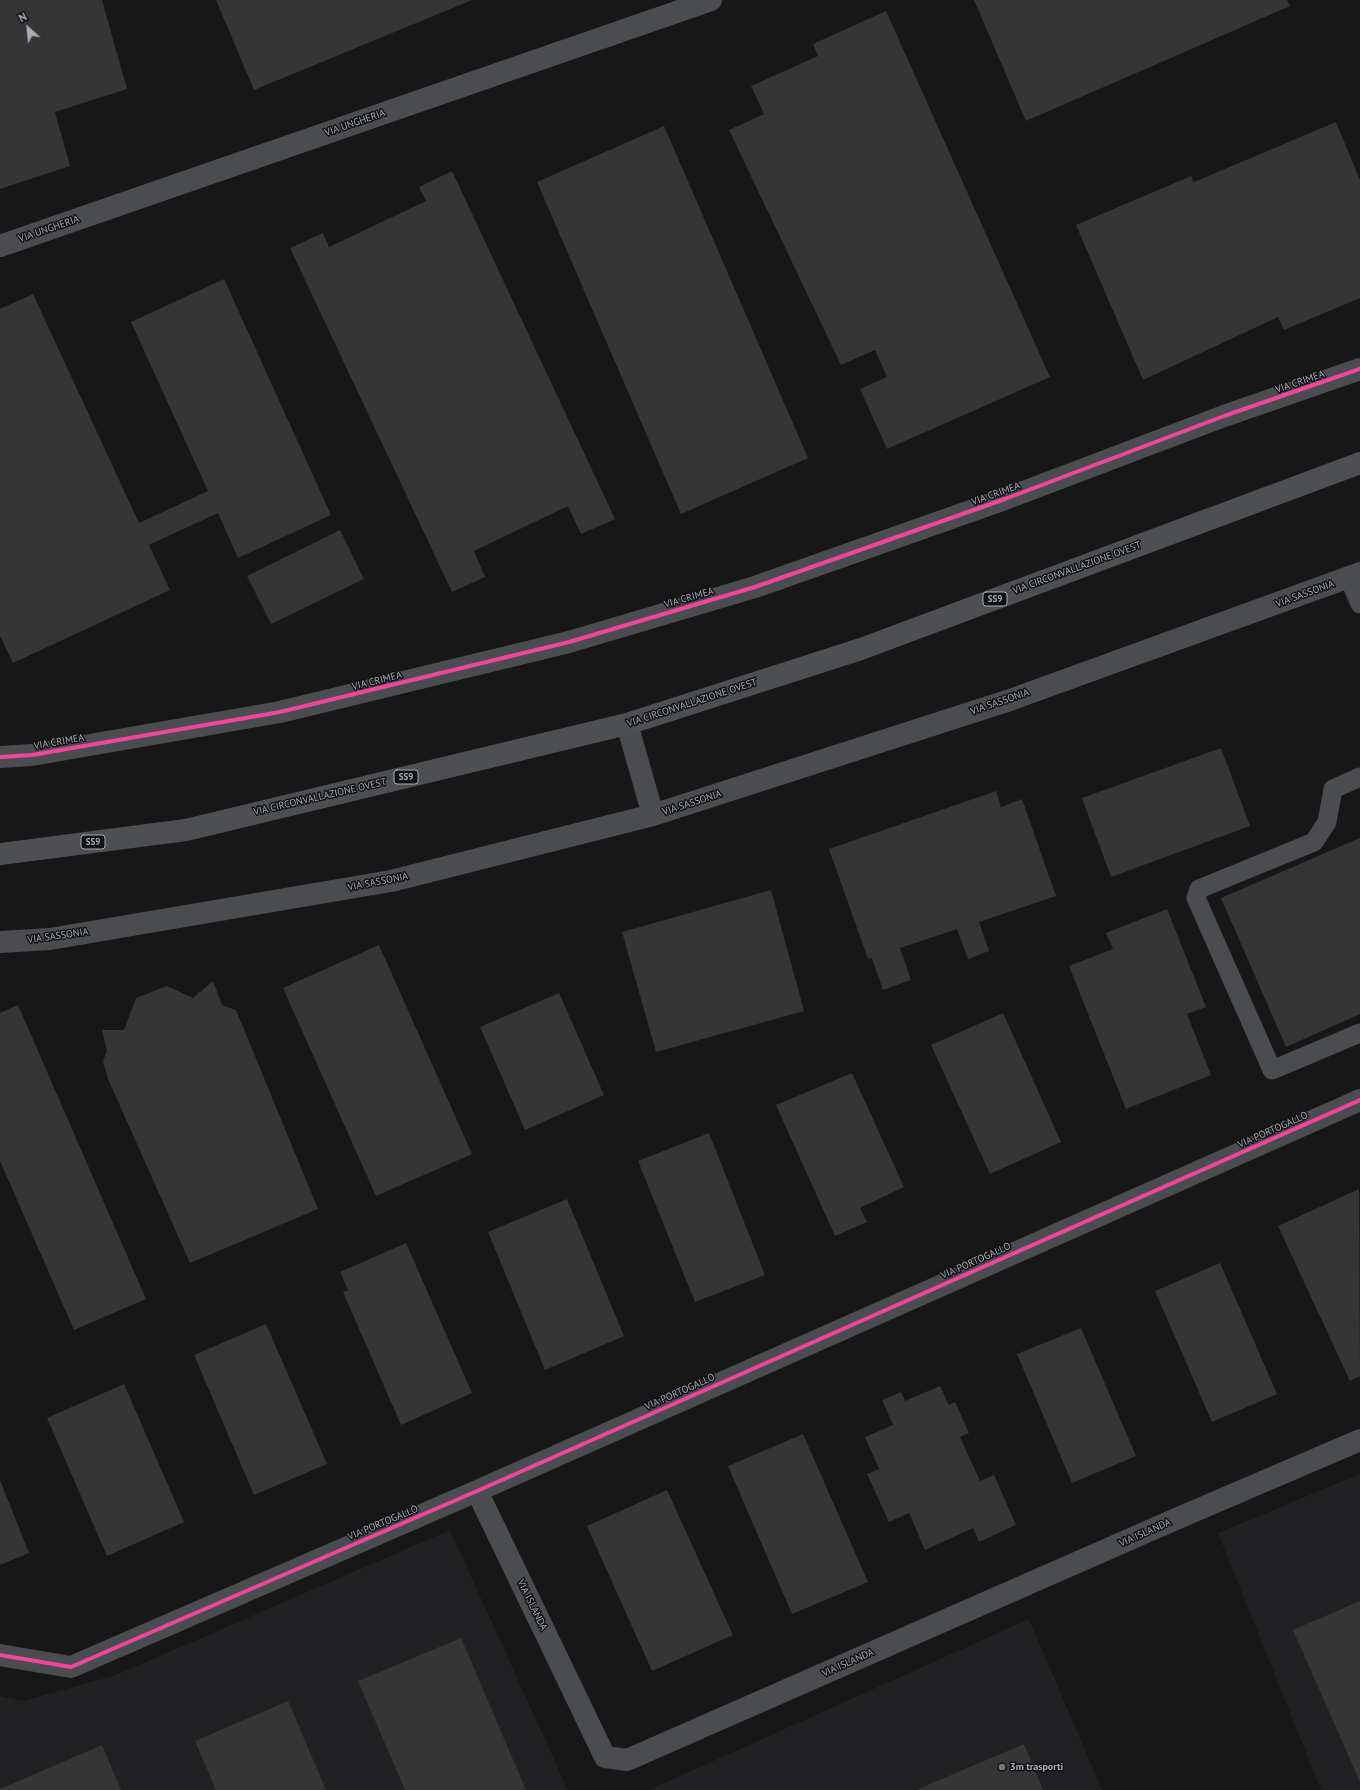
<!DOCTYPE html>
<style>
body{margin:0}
#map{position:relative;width:1360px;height:1790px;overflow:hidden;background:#171717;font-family:"PT Sans",sans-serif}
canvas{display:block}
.north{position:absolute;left:8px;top:8px;width:40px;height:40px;-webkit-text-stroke:3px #111113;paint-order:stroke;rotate:333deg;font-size:11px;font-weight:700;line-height:16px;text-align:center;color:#a8adb8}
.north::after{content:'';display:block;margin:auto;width:14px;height:18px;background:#a8adb8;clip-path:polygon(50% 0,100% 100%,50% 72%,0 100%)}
</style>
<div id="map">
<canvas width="1360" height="1790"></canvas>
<div class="north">N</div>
</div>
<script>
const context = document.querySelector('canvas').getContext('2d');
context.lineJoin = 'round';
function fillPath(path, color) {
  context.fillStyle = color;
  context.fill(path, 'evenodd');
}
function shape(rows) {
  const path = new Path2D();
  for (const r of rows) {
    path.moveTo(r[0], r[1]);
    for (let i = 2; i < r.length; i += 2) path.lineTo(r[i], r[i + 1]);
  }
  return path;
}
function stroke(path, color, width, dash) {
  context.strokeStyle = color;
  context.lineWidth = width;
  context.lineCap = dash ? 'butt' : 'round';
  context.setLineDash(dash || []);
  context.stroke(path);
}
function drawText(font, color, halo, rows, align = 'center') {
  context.font = font + ' "PT Sans",sans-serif';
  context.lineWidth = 3;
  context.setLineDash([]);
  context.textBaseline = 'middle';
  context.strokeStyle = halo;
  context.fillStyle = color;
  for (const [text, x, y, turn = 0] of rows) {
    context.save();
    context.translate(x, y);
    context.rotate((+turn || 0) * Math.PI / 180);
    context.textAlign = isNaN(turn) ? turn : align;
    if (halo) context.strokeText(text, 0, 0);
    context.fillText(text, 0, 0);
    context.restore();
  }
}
const built = shape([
 [1360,1474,1360,1790,1321,1790,1218,1533],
 [450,1530,568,1790,0,1790,0,1696,23,1701,116,1675],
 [1029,1619,1102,1790,649,1790]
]);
const building = shape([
 [0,0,102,0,127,89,55,112,70,166,0,189],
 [216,0,472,0,254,90],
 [974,0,1287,0,1290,6,1026,121],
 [886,11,1050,377,887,449,860,389,887,377,875,350,841,365,729,130,764,114,751,86,818,56,813,44],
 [1336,122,1360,180,1360,298,1284,330,1278,317,1143,380,1076,225,1191,176,1194,182],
 [664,126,808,458,681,514,537,182],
 [452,171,615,519,581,534,568,506,474,551,485,577,452,592,290,248,323,233,329,247,426,201,419,187],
 [224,279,331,515,238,558,218,513,149,545,170,590,13,663,0,636,0,309,33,294,139,523,208,491,131,322],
 [340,530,364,579,271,624,247,576],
 [1221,748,1250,826,1111,877,1082,798],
 [996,791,1001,807,1022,799,1056,896,979,922,989,951,968,959,957,929,900,948,911,980,883,990,872,958,868,959,829,849],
 [1360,838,1360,1014,1286,1047,1221,898],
 [771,890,804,1011,656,1052,622,932],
 [1167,909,1206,1007,1187,1014,1211,1075,1126,1109,1069,966,1113,949,1106,933],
 [379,945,472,1154,376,1196,283,988],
 [213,981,222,1005,236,1010,318,1209,190,1263,108,1079,103,1061,107,1051,102,1030,124,1030,136,998,167,986,193,998],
 [559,993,604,1095,525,1130,480,1027],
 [18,1005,146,1299,74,1330,0,1161,0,1013],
 [1003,1013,1061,1142,990,1174,931,1045],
 [852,1073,904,1187,860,1208,867,1222,835,1236,776,1105],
 [709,1133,765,1275,695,1302,638,1161],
 [1359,1189,1360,1376,1350,1381,1278,1226],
 [567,1199,624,1336,545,1370,488,1232],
 [406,1243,472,1393,401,1425,343,1292,348,1290,340,1272],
 [1220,1263,1277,1394,1212,1422,1155,1291],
 [266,1324,327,1464,254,1495,194,1355],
 [1081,1328,1136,1456,1072,1483,1017,1354],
 [124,1384,184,1522,107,1556,47,1418],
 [940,1386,949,1405,955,1402,969,1433,960,1437,980,1481,994,1475,1016,1525,979,1542,973,1528,925,1550,909,1513,889,1522,867,1474,879,1469,865,1437,893,1425,882,1400,901,1392,905,1401],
 [803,1434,868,1582,792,1614,728,1466],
 [0,1480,29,1553,0,1565],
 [667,1490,733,1635,652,1671,587,1526],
 [1360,1601,1360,1782,1293,1630],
 [461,1638,526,1790,405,1790,358,1681],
 [288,1701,326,1790,216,1790,195,1741],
 [1024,1744,1043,1790,916,1790],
 [102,1745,121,1790,0,1790,0,1789]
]);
const lane = shape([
 [1349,578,1360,604],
 [1360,777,1333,789,1327,822,1314,842,1199,889,1196,898,1272,1070,1360,1033]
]);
const street = shape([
 [0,246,711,0],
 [627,724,653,815],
 [0,757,32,755,280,712,569,642,755,587,1005,499,1224,416,1360,369],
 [0,942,50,939,391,881,653,815,1010,700,1360,573],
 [477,1491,605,1757,627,1760,1176,1519,1360,1440],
 [0,1655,71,1667,477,1491,1360,1100]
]);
const primary = shape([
 [0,854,186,830,627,724,861,649,1360,463]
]);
const cycleway = shape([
 [0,757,32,755,280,712,569,642,755,587,1005,499,1224,416,1360,369],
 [0,1655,71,1667,477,1491,1360,1100]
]);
const markers = [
 [1002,1767,4,"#757880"]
];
const shields = [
 [995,599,24],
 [406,777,24],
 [93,842,24]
];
const shieldNames = [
 ["SS9",995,599],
 ["SS9",406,777],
 ["SS9",93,842]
];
const streetNames = [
 ["VIA UNGHERIA",355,123,-19],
 ["VIA UNGHERIA",49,229,-19],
 ["VIA CRIMEA",1300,382,-19],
 ["VIA CRIMEA",996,494,-20],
 ["VIA CIRCONVALLAZIONE OVEST",1077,568,-20],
 ["VIA SASSONIA",1305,594,-20],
 ["VIA CRIMEA",689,598,-16],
 ["VIA CRIMEA",377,681,-14],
 ["VIA SASSONIA",1000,702,-19],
 ["VIA CIRCONVALLAZIONE OVEST",692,703,-18],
 ["VIA CRIMEA",59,742,-10],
 ["VIA CIRCONVALLAZIONE OVEST",320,797,-13],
 ["VIA SASSONIA",692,803,-18],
 ["VIA SASSONIA",378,882,-11],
 ["VIA SASSONIA",58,936,-8],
 ["VIA PORTOGALLO",1273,1130,-24],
 ["VIA PORTOGALLO",976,1261,-24],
 ["VIA PORTOGALLO",680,1392,-24],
 ["VIA PORTOGALLO",383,1523,-23],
 ["VIA ISLANDA",1145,1533,-24],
 ["VIA ISLANDA",532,1605,64],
 ["VIA ISLANDA",848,1663,-24]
];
const poiNames = [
 ["3m trasporti",1010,1767]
];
fillPath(built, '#212123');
fillPath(building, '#353536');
stroke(lane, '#4b4c50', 19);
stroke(street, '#4b4c50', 22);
stroke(primary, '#4d4f52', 22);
stroke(cycleway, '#ed469a', 4);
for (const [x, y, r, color] of markers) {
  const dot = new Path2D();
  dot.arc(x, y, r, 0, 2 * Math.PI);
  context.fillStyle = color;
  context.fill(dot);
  stroke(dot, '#111113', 1.5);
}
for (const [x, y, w] of shields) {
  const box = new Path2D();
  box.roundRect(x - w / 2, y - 7, w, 14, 3);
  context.fillStyle = '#111113';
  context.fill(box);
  stroke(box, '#a8adb8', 1);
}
drawText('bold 9px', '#a8adb8', null, shieldNames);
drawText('10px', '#a8adb8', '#111113', streetNames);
drawText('bold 10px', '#a8adb8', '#111113', poiNames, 'left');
</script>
